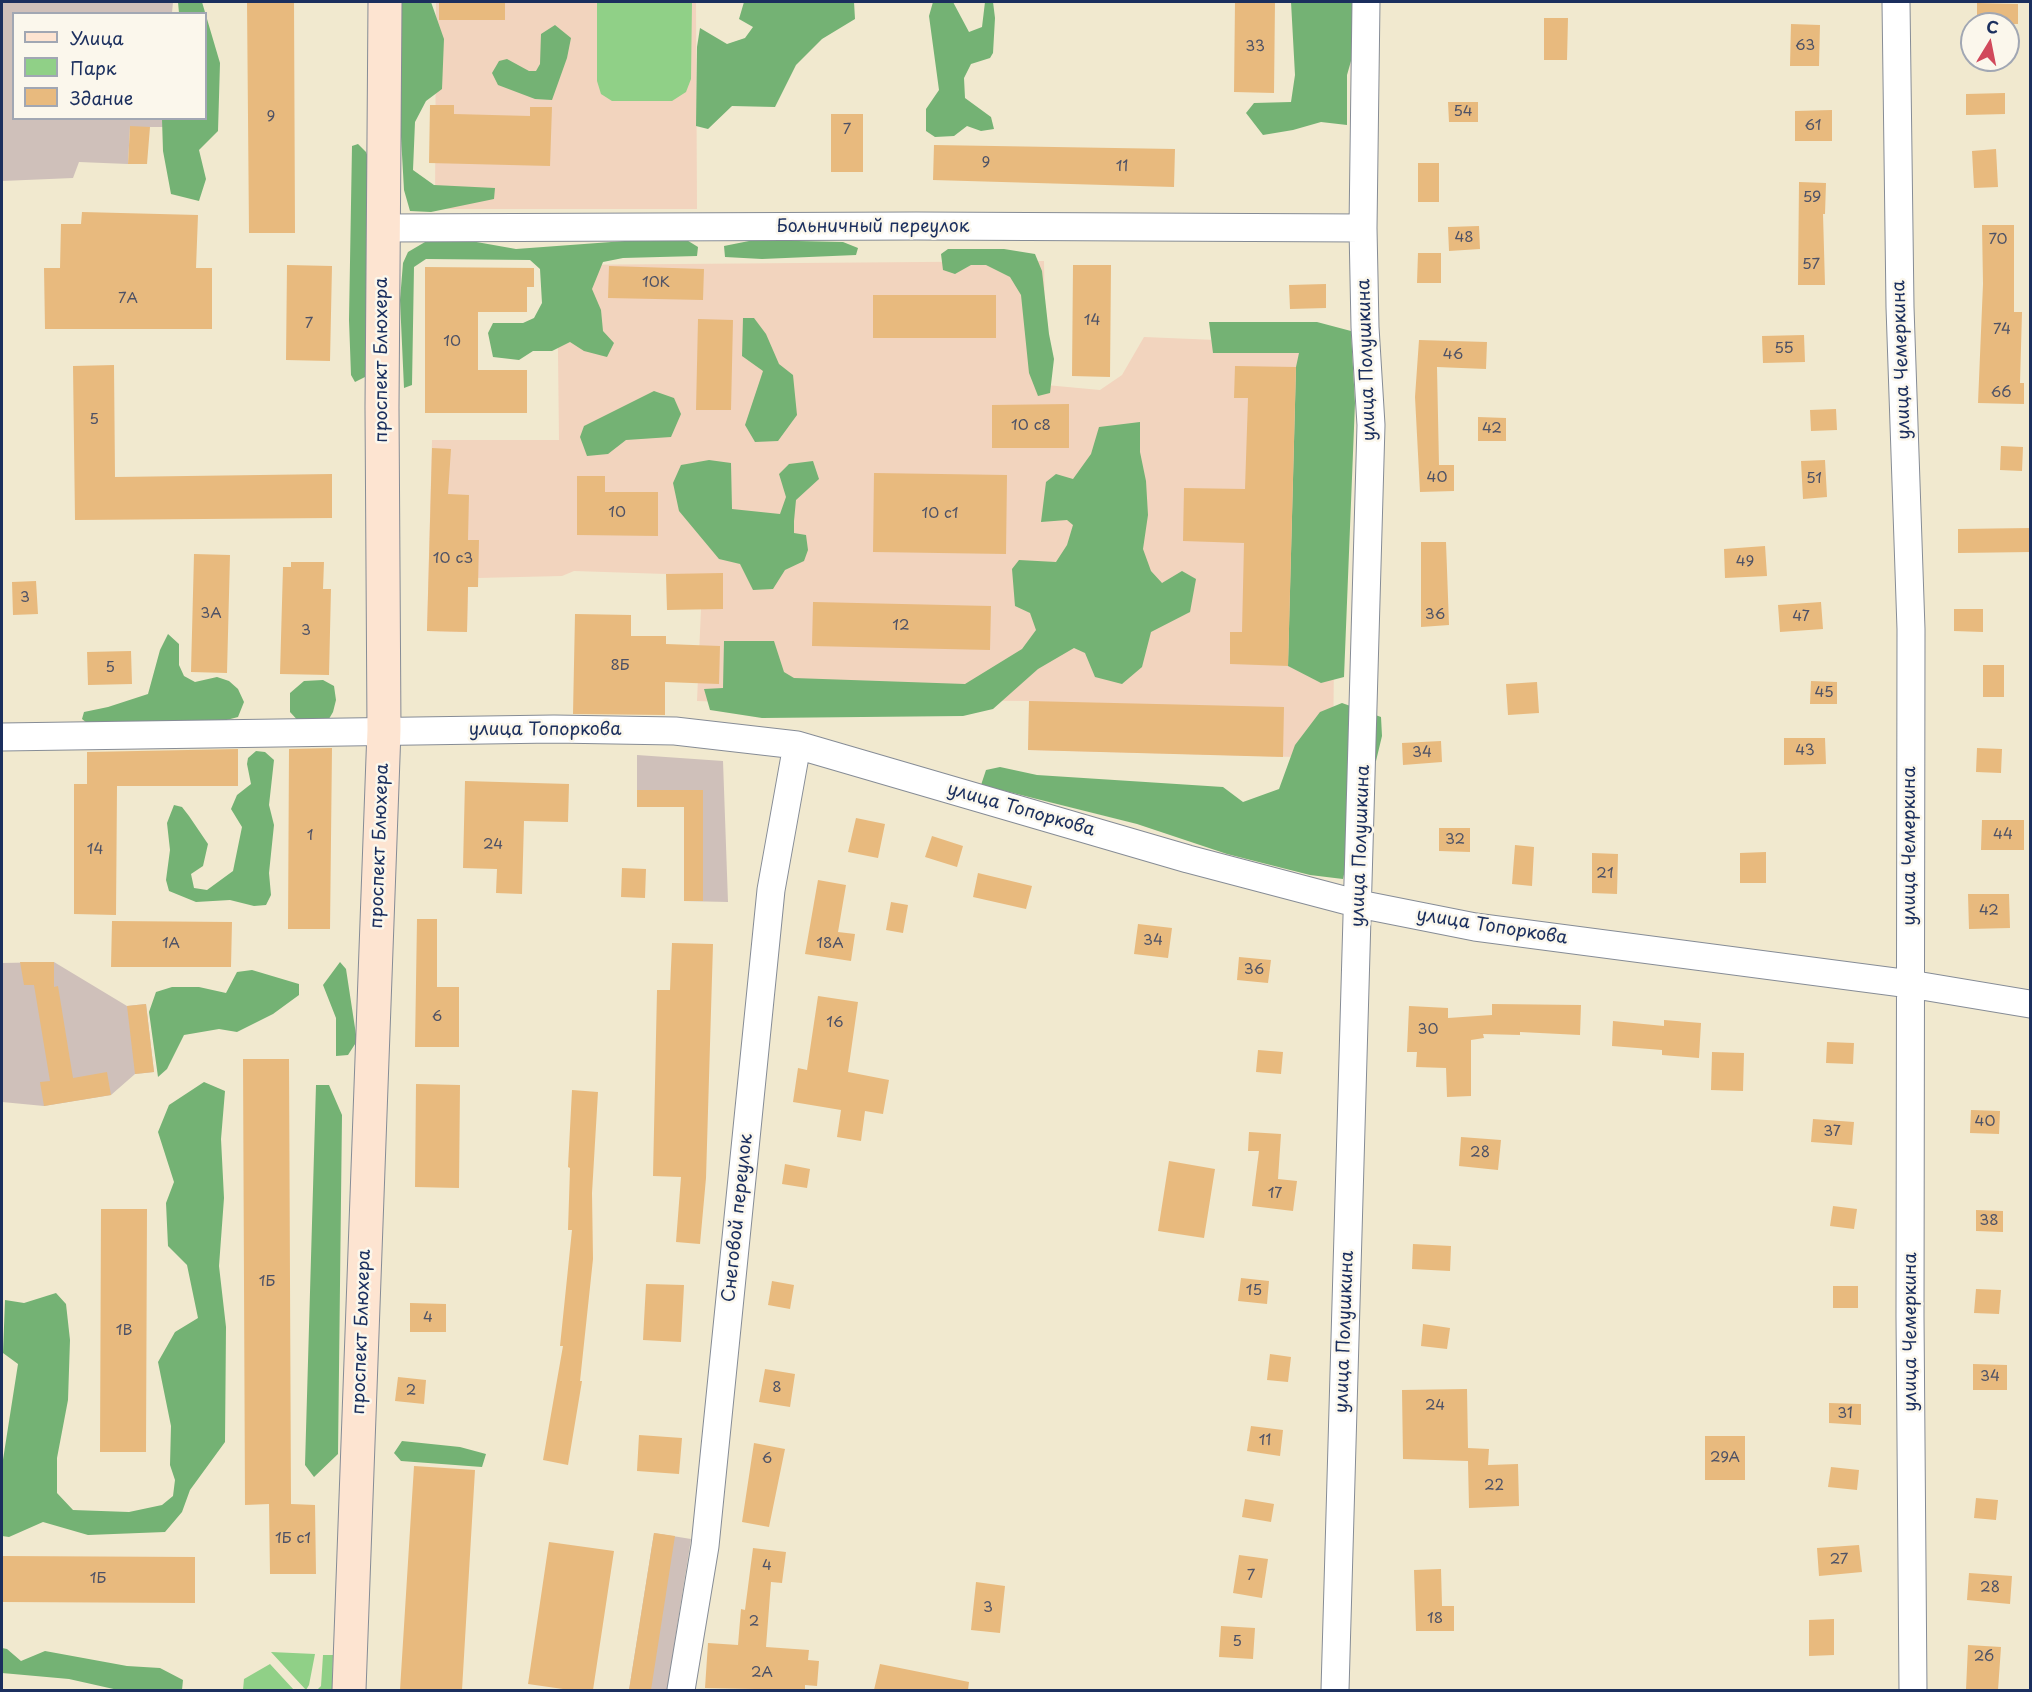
<!DOCTYPE html>
<meta charset="utf-8">
<style>
body{margin:0}
#map{position:relative;width:2032px;height:1692px;overflow:hidden;background:#f1e9cf;font-family:"Playpen Sans",sans-serif}
canvas{display:block}
.frame{position:absolute;inset:0;border:3px solid #1b2f5e;pointer-events:none}
.legend{position:absolute;left:12px;top:12px;width:195px;height:108px;box-sizing:border-box;background:#fbf7ec;border:2px solid #a1a7b3;margin:0;padding:8px 10px;list-style:none;font-size:18px;color:#1b2f5e}
.legend li{display:flex;align-items:center;gap:12px;height:30px}
.legend b{width:30px;border:2px solid #a1a7b3}
.north{position:absolute;left:1960px;top:12px;width:60px;height:60px;box-sizing:border-box;background:#fbf7ec;border:2px solid #a1a7b3;border-radius:50%;rotate:10deg;font-size:16px;font-weight:700;line-height:24px;text-align:center;color:#1b2f5e}
.north::after{content:'';display:block;margin:auto;width:21px;height:27px;background:#d1495b;clip-path:polygon(50% 0,100% 100%,50% 72%,0 100%)}
</style>
<div id="map">
<canvas width="2032" height="1692"></canvas>
<div class="frame"></div>
<ul class="legend">
<li><b style="height:8px;background:#fde4d1"></b>Улица</li>
<li><b style="height:16px;background:#90d087"></b>Парк</li>
<li><b style="height:16px;background:#e8ba7e"></b>Здание</li>
</ul>
<div class="north">С</div>
</div>
<script>
const context = document.querySelector('canvas').getContext('2d');
context.lineJoin = 'round';
function fillPath(path, color) {
  context.fillStyle = color;
  context.fill(path, 'evenodd');
}
function shape(rows) {
  const path = new Path2D();
  for (const r of rows) {
    path.moveTo(r[0], r[1]);
    for (let i = 2; i < r.length; i += 2) path.lineTo(r[i], r[i + 1]);
  }
  return path;
}
function stroke(path, color, width, dash) {
  context.strokeStyle = color;
  context.lineWidth = width;
  context.lineCap = dash ? 'butt' : 'round';
  context.setLineDash(dash || []);
  context.stroke(path);
}
function drawText(font, color, halo, rows, align = 'center') {
  context.font = font + ' "Playpen Sans",sans-serif';
  context.lineWidth = 5;
  context.setLineDash([]);
  context.textBaseline = 'middle';
  context.strokeStyle = halo;
  context.fillStyle = color;
  for (const [text, x, y, turn = 0] of rows) {
    context.save();
    context.translate(x, y);
    context.rotate((+turn || 0) * Math.PI / 180);
    context.textAlign = isNaN(turn) ? turn : align;
    if (halo) context.strokeText(text, 0, 0);
    context.fillText(text, 0, 0);
    context.restore();
  }
}
const built = shape([
 [436,2,696,2,697,209,435,209],
 [1044,261,1046,385,1100,390,1122,375,1144,337,1337,345,1333,758,1028,750,1029,701,806,699,806,705,697,701,701,609,666,574,574,571,562,576,478,578,478,587,468,587,467,632,427,631,432,440,559,440,557,265]
]);
const industrial = shape([
 [2,2,173,2,172,13,14,14,14,118,170,119,170,127,130,127,128,164,79,162,73,178,2,181],
 [637,755,723,761,728,902,684,901,684,807,637,807],
 [54,962,127,1006,146,1004,154,1072,135,1074,111,1095,44,1106,2,1102,2,963],
 [654,1533,691,1539,667,1690,629,1690]
]);
const green = shape([
 [597,2,692,2,691,79,686,92,672,101,612,101,601,94,597,81],
 [271,1652,315,1654,309,1685,306,1690],
 [323,1655,333,1655,332,1690,317,1690,321,1686],
 [270,1664,294,1690,243,1690,244,1679]
]);
const forest = shape([
 [178,2,202,2,220,63,218,131,199,150,206,179,199,201,171,194,163,151,162,119,206,118,206,14,179,13],
 [402,2,431,2,444,39,442,89,426,101,415,122,413,170,434,185,495,188,494,199,431,212,410,211,404,190,400,119],
 [744,2,854,2,855,19,822,39,796,65,775,107,732,106,708,129,696,126,697,47,700,28,727,44,745,38,753,27,739,19],
 [933,2,953,2,969,32,982,27,985,2,993,2,995,18,993,53,990,58,971,64,964,78,965,98,991,117,994,129,981,131,967,126,954,136,935,137,926,131,926,109,939,90,929,16],
 [1291,2,1358,2,1355,47,1347,75,1347,125,1321,122,1293,130,1263,135,1246,113,1254,103,1291,102,1295,75],
 [555,25,571,38,567,58,552,100,535,99,498,85,492,73,499,61,507,59,529,71,536,71,540,64,541,34],
 [358,144,366,152,372,167,367,376,355,382,351,375,349,320,352,146],
 [437,235,516,249,652,239,685,239,698,247,697,256,623,258,603,262,592,289,601,310,603,331,614,343,607,357,584,351,570,342,552,351,533,351,519,360,493,357,488,333,493,323,523,323,534,318,542,303,540,269,530,260,426,259,414,267,412,385,404,388,400,300,403,263,408,252],
 [754,240,843,242,858,248,856,255,762,259,725,257,724,246],
 [948,249,1004,249,1035,254,1042,271,1049,334,1054,359,1050,393,1038,396,1029,373,1021,295,1010,277,986,265,971,265,955,274,943,270,941,254],
 [743,318,754,318,766,334,779,364,793,375,797,415,778,441,755,442,745,425,763,371,742,356],
 [1209,322,1317,322,1351,331,1355,403,1344,677,1321,683,1288,666,1296,367,1299,353,1213,353],
 [654,391,674,398,681,414,671,437,626,440,608,454,587,456,580,437,584,426],
 [1140,422,1140,452,1146,481,1148,515,1143,549,1151,571,1162,583,1182,571,1196,579,1190,612,1151,632,1142,667,1122,684,1095,677,1085,653,1074,648,1038,669,993,709,963,716,762,718,710,710,704,689,723,688,724,641,774,641,784,672,794,678,965,684,1022,649,1036,630,1030,613,1015,606,1012,569,1019,560,1056,562,1067,545,1073,525,1067,520,1041,522,1046,482,1056,474,1073,479,1091,454,1099,427],
 [709,460,731,463,732,509,780,514,786,497,779,474,789,464,813,461,819,479,796,500,794,521,794,533,806,535,808,550,804,561,785,570,773,589,753,590,740,564,719,559,679,511,673,483,681,465],
 [168,634,179,644,179,665,184,676,195,682,217,677,229,681,238,689,244,702,238,717,219,722,87,723,82,719,84,712,108,707,148,694,160,650],
 [323,680,334,686,336,700,333,712,326,724,302,725,290,712,290,693,304,681],
 [1342,703,1381,717,1382,736,1376,761,1352,757,1351,842,1343,879,1310,875,1227,854,1137,824,981,785,986,770,1000,767,1037,775,1223,787,1243,802,1279,789,1295,745,1320,712],
 [256,751,265,752,274,760,269,805,274,825,269,873,271,895,266,905,254,906,230,900,196,902,169,891,166,880,170,850,167,823,174,805,182,807,189,816,208,844,203,866,191,874,194,888,207,890,233,871,242,827,231,809,237,795,251,784,247,764,248,758],
 [340,962,346,969,357,1041,348,1055,336,1056,336,1018,323,985],
 [252,970,299,984,299,995,273,1014,237,1032,219,1029,184,1035,167,1069,158,1077,149,1012,156,992,172,987,199,987,226,993,237,972],
 [204,1082,225,1091,221,1139,224,1198,219,1266,226,1327,225,1442,190,1490,182,1512,165,1532,88,1535,43,1522,9,1537,2,1536,2,1466,18,1364,3,1353,5,1300,24,1303,56,1293,66,1304,70,1340,68,1400,57,1458,57,1493,73,1510,129,1512,162,1505,173,1496,175,1480,170,1465,171,1426,158,1362,175,1332,198,1318,187,1265,168,1246,166,1203,174,1182,158,1132,169,1105],
 [316,1085,329,1085,342,1115,338,1454,314,1477,305,1465],
 [402,1441,460,1447,486,1454,482,1467,401,1461,394,1453],
 [2,1648,7,1649,21,1661,45,1651,127,1666,160,1668,183,1680,182,1690,118,1690,69,1679,2,1673]
]);
const building = shape([
 [247,2,294,2,295,233,249,233],
 [439,2,505,2,505,20,439,20],
 [1235,2,1275,2,1274,93,1234,92],
 [1977,3,2018,4,2018,24,1977,24],
 [1544,18,1568,18,1567,60,1544,60],
 [1791,24,1820,25,1819,66,1790,66],
 [2005,93,2005,114,1966,115,1966,94],
 [1448,102,1478,102,1478,122,1449,122],
 [430,105,454,105,454,114,530,116,530,107,552,107,550,166,429,163],
 [1832,110,1832,141,1795,141,1795,111],
 [831,114,863,114,863,172,831,172],
 [130,126,150,127,147,164,128,164],
 [934,145,1175,149,1174,187,933,180],
 [1996,149,1998,187,1974,188,1972,151],
 [1418,163,1439,163,1439,202,1418,202],
 [1799,182,1826,183,1825,214,1823,214,1825,285,1798,285],
 [82,212,198,215,196,268,212,268,212,329,45,329,44,268,60,268,61,224,81,224],
 [1982,225,2014,225,2014,312,2022,312,2020,383,2024,383,2024,404,1978,403,1983,284],
 [1479,226,1480,249,1449,251,1448,227],
 [1418,253,1441,253,1441,283,1417,283],
 [287,265,332,266,330,361,286,360],
 [1073,265,1111,265,1110,377,1072,376],
 [609,266,704,269,703,300,608,298],
 [425,267,534,268,534,287,527,287,527,312,478,312,478,370,527,370,527,413,425,413],
 [1326,284,1326,308,1290,309,1289,285],
 [873,295,996,295,996,338,873,338],
 [698,319,733,320,731,410,696,410],
 [1804,335,1805,362,1763,363,1762,336],
 [1419,340,1487,342,1486,369,1437,367,1439,465,1454,465,1454,491,1420,492,1415,397],
 [114,365,115,477,332,474,332,518,75,520,73,366],
 [1235,366,1296,367,1288,666,1230,664,1230,632,1242,632,1244,543,1183,541,1184,488,1245,489,1248,398,1234,398],
 [1069,404,1069,448,992,448,992,405],
 [1836,409,1837,430,1811,431,1810,410],
 [1478,417,1506,418,1506,441,1478,441],
 [2001,446,2023,447,2022,471,2000,470],
 [432,448,451,449,448,494,469,495,468,540,479,540,478,587,468,587,467,632,427,631],
 [1825,460,1827,497,1803,499,1801,461],
 [874,473,1007,475,1006,554,873,552],
 [577,476,605,476,605,492,658,492,658,536,577,535],
 [2031,528,2031,552,1958,553,1958,529],
 [1421,542,1446,542,1449,625,1421,627],
 [1765,546,1767,576,1725,578,1724,549],
 [194,554,230,555,227,673,191,672],
 [291,562,324,562,323,589,331,589,329,675,280,674,283,567,291,567],
 [723,573,723,609,667,610,666,574],
 [36,581,38,614,13,615,12,582],
 [813,602,991,606,990,650,812,646],
 [1821,602,1823,629,1780,632,1778,605],
 [1954,609,1983,609,1983,632,1954,631],
 [575,614,631,615,631,636,666,636,666,644,720,646,719,684,665,682,665,715,573,714],
 [131,651,132,684,88,685,87,652],
 [1983,665,2004,665,2004,697,1983,697],
 [1811,681,1837,682,1837,704,1810,704],
 [1537,682,1539,713,1508,715,1506,684],
 [1029,701,1284,707,1283,757,1028,750],
 [1784,738,1825,738,1826,764,1784,765],
 [1441,741,1442,762,1403,765,1402,743],
 [332,748,330,929,288,929,289,749],
 [1977,748,2002,749,2001,773,1976,772],
 [238,749,238,786,117,786,116,915,74,914,74,784,87,784,87,752],
 [465,781,569,784,568,822,524,821,522,894,496,893,497,869,463,868],
 [637,790,703,790,703,901,684,901,684,807,637,807],
 [856,818,885,824,878,858,848,852],
 [1982,820,2024,820,2024,850,1981,850],
 [1439,828,1470,828,1470,852,1439,851],
 [932,836,963,846,957,867,925,857],
 [1515,845,1534,847,1532,886,1512,884],
 [1766,852,1766,883,1740,883,1740,853],
 [1592,853,1618,854,1617,894,1592,893],
 [622,868,646,869,645,898,621,897],
 [978,873,1032,886,1026,909,973,897],
 [818,880,846,885,838,932,855,934,851,961,805,954],
 [1968,894,2009,894,2010,928,1969,929],
 [891,902,908,905,903,933,886,930],
 [417,919,437,919,437,987,459,987,459,1047,415,1047],
 [112,921,232,922,231,967,111,967],
 [1138,924,1172,928,1168,958,1134,954],
 [672,943,713,944,706,1178,700,1244,676,1242,681,1177,653,1176,657,990,670,990],
 [1239,957,1271,960,1268,983,1237,980],
 [20,962,54,962,54,987,58,986,73,1078,107,1072,111,1095,44,1106,40,1082,50,1081,34,985,24,985],
 [818,996,858,1002,848,1072,889,1080,883,1114,865,1111,861,1141,837,1137,841,1110,793,1102,798,1068,807,1070],
 [146,1004,154,1072,135,1074,127,1006],
 [1492,1004,1581,1005,1580,1035,1520,1032,1520,1035,1483,1034,1484,1038,1471,1040,1471,1096,1447,1097,1446,1068,1416,1067,1417,1052,1407,1052,1409,1006,1448,1008,1448,1018,1492,1015],
 [1664,1020,1701,1023,1699,1058,1662,1055,1662,1050,1612,1046,1613,1021,1664,1026],
 [1827,1042,1854,1043,1853,1064,1826,1063],
 [1258,1050,1283,1052,1281,1074,1256,1072],
 [1712,1052,1744,1053,1743,1091,1711,1090],
 [243,1059,289,1059,291,1504,315,1505,316,1574,270,1574,269,1504,245,1505],
 [416,1084,460,1085,459,1188,415,1187],
 [572,1090,598,1092,592,1193,593,1259,580,1381,582,1381,568,1465,543,1460,563,1346,560,1346,572,1230,568,1230,570,1168,568,1167],
 [1971,1110,2000,1111,1999,1134,1970,1133],
 [1813,1119,1854,1122,1852,1145,1811,1142],
 [1249,1132,1281,1134,1278,1179,1297,1181,1293,1211,1252,1206,1259,1151,1248,1151],
 [1461,1137,1501,1140,1498,1170,1459,1166],
 [1169,1161,1215,1169,1204,1238,1158,1231],
 [785,1164,810,1169,807,1188,782,1184],
 [1833,1206,1857,1209,1854,1229,1830,1226],
 [101,1209,147,1209,146,1452,100,1452],
 [1976,1210,2003,1211,2003,1232,1976,1231],
 [1413,1244,1451,1246,1450,1271,1412,1269],
 [1241,1278,1269,1281,1267,1304,1238,1301],
 [772,1281,794,1285,790,1309,768,1305],
 [646,1284,684,1285,681,1342,643,1340],
 [1833,1286,1858,1286,1858,1308,1833,1308],
 [1976,1289,2001,1290,1999,1314,1974,1313],
 [410,1303,446,1304,446,1332,410,1332],
 [1423,1324,1450,1328,1447,1349,1421,1346],
 [1270,1354,1291,1357,1288,1382,1267,1380],
 [1973,1364,2007,1365,2007,1390,1973,1390],
 [765,1369,795,1374,790,1407,759,1402],
 [398,1377,426,1380,424,1404,395,1401],
 [1467,1389,1468,1448,1489,1449,1488,1465,1518,1464,1519,1506,1469,1508,1468,1461,1403,1459,1402,1390],
 [1829,1403,1861,1404,1861,1425,1829,1423],
 [1251,1426,1283,1430,1280,1456,1247,1451],
 [639,1435,682,1438,679,1474,637,1471],
 [1705,1436,1745,1436,1745,1480,1705,1480],
 [754,1443,785,1449,769,1527,742,1522],
 [414,1466,475,1470,462,1690,400,1690],
 [1831,1467,1859,1470,1857,1490,1828,1487],
 [1976,1498,1998,1500,1996,1520,1974,1518],
 [1245,1499,1274,1504,1271,1522,1242,1517],
 [654,1533,675,1536,651,1690,629,1690],
 [549,1542,614,1551,593,1690,570,1690,528,1684],
 [1859,1545,1862,1572,1819,1576,1817,1548],
 [753,1548,786,1552,782,1583,771,1582,766,1647,809,1650,808,1660,819,1661,817,1686,805,1685,805,1690,705,1688,708,1643,738,1645,741,1609,745,1610],
 [1239,1555,1268,1559,1262,1598,1233,1593],
 [2,1556,195,1557,195,1603,2,1602],
 [1441,1569,1442,1606,1454,1606,1454,1631,1416,1631,1414,1570],
 [1969,1573,2012,1576,2010,1604,1967,1600],
 [976,1582,1005,1586,1000,1633,971,1630],
 [1834,1619,1834,1655,1809,1656,1809,1620],
 [1221,1626,1255,1628,1253,1659,1219,1657],
 [1968,1645,2001,1647,1998,1690,1966,1690],
 [880,1664,969,1682,968,1690,874,1690]
]);
const street = shape([
 [1896,2,1900,307,1911,629,1910,1316,1913,1690],
 [383,228,916,226,1363,228],
 [2,737,554,729,675,731,797,745,1188,859,1359,904,1475,927,1910,984,2030,1004],
 [681,1690,705,1546,771,890,797,745],
 [1335,1690,1371,425,1365,327,1363,228,1366,2]
]);
const secondary = shape([
 [349,1690,384,730,382,407,385,2]
]);
const numberNames = [
 ["63",1805,46],
 ["33",1255,47],
 ["54",1463,112],
 ["9",271,117],
 ["61",1813,126],
 ["7",847,130],
 ["9",986,163],
 ["11",1122,167],
 ["59",1812,198],
 ["48",1464,238],
 ["70",1998,240],
 ["57",1811,265],
 ["10К",656,283],
 ["7А",128,299],
 ["14",1092,321],
 ["7",309,324],
 ["74",2002,330],
 ["10",452,342],
 ["55",1784,349],
 ["46",1453,355],
 ["66",2001,393],
 ["5",94,420],
 ["10 с8",1031,426],
 ["42",1492,429],
 ["40",1437,478],
 ["51",1814,479],
 ["10",617,513],
 ["10 с1",940,514],
 ["10 с3",453,559],
 ["49",1745,562],
 ["3",25,598],
 ["3А",211,614],
 ["36",1435,615],
 ["47",1801,617],
 ["12",901,626],
 ["3",306,631],
 ["8Б",620,666],
 ["5",110,668],
 ["45",1824,693],
 ["43",1805,751],
 ["34",1422,753],
 ["44",2003,835],
 ["1",310,836],
 ["32",1455,840],
 ["24",493,845],
 ["14",95,850],
 ["21",1605,874],
 ["42",1989,911],
 ["34",1153,941],
 ["1А",171,944],
 ["18А",830,944],
 ["36",1254,970],
 ["6",437,1017],
 ["16",835,1023],
 ["30",1428,1030],
 ["40",1985,1122],
 ["37",1832,1132],
 ["28",1480,1153],
 ["17",1275,1194],
 ["38",1989,1221],
 ["1Б",267,1282],
 ["15",1254,1291],
 ["4",428,1318],
 ["1В",124,1331],
 ["34",1990,1377],
 ["8",777,1388],
 ["2",411,1391],
 ["24",1435,1406],
 ["31",1845,1414],
 ["11",1265,1441],
 ["29А",1725,1458],
 ["6",767,1459],
 ["22",1494,1486],
 ["1Б с1",293,1539],
 ["27",1839,1560],
 ["4",767,1566],
 ["7",1251,1576],
 ["1Б",98,1579],
 ["28",1990,1588],
 ["3",988,1608],
 ["18",1435,1619],
 ["2",754,1622],
 ["5",1237,1642],
 ["26",1984,1657],
 ["2А",762,1673]
];
const streetNames = [
 ["Больничный переулок",873,227],
 ["проспект Блюхера",382,360,-90],
 ["улица Полушкина",1367,360,-92],
 ["улица Чемеркина",1902,360,-92],
 ["улица Топоркова",545,730],
 ["улица Топоркова",1021,810,16],
 ["проспект Блюхера",380,846,-88],
 ["улица Полушкина",1361,846,-88],
 ["улица Чемеркина",1910,846,-90],
 ["улица Топоркова",1492,927,9],
 ["Снеговой переулок",738,1218,-84],
 ["проспект Блюхера",362,1332,-88],
 ["улица Полушкина",1345,1332,-88],
 ["улица Чемеркина",1911,1332,-90]
];
fillPath(built, '#f2d4be');
fillPath(industrial, '#cfc0ba');
fillPath(green, '#90d087');
fillPath(forest, '#74b274');
fillPath(building, '#e8ba7e');
stroke(street, '#868c96', 29);
stroke(secondary, '#868c96', 35);
stroke(street, '#fff', 27);
stroke(secondary, '#fde4d1', 33);
drawText('15px', '#4e5266', null, numberNames);
drawText('18px', '#1b2f5e', '#fbf7ec', streetNames);
</script>
